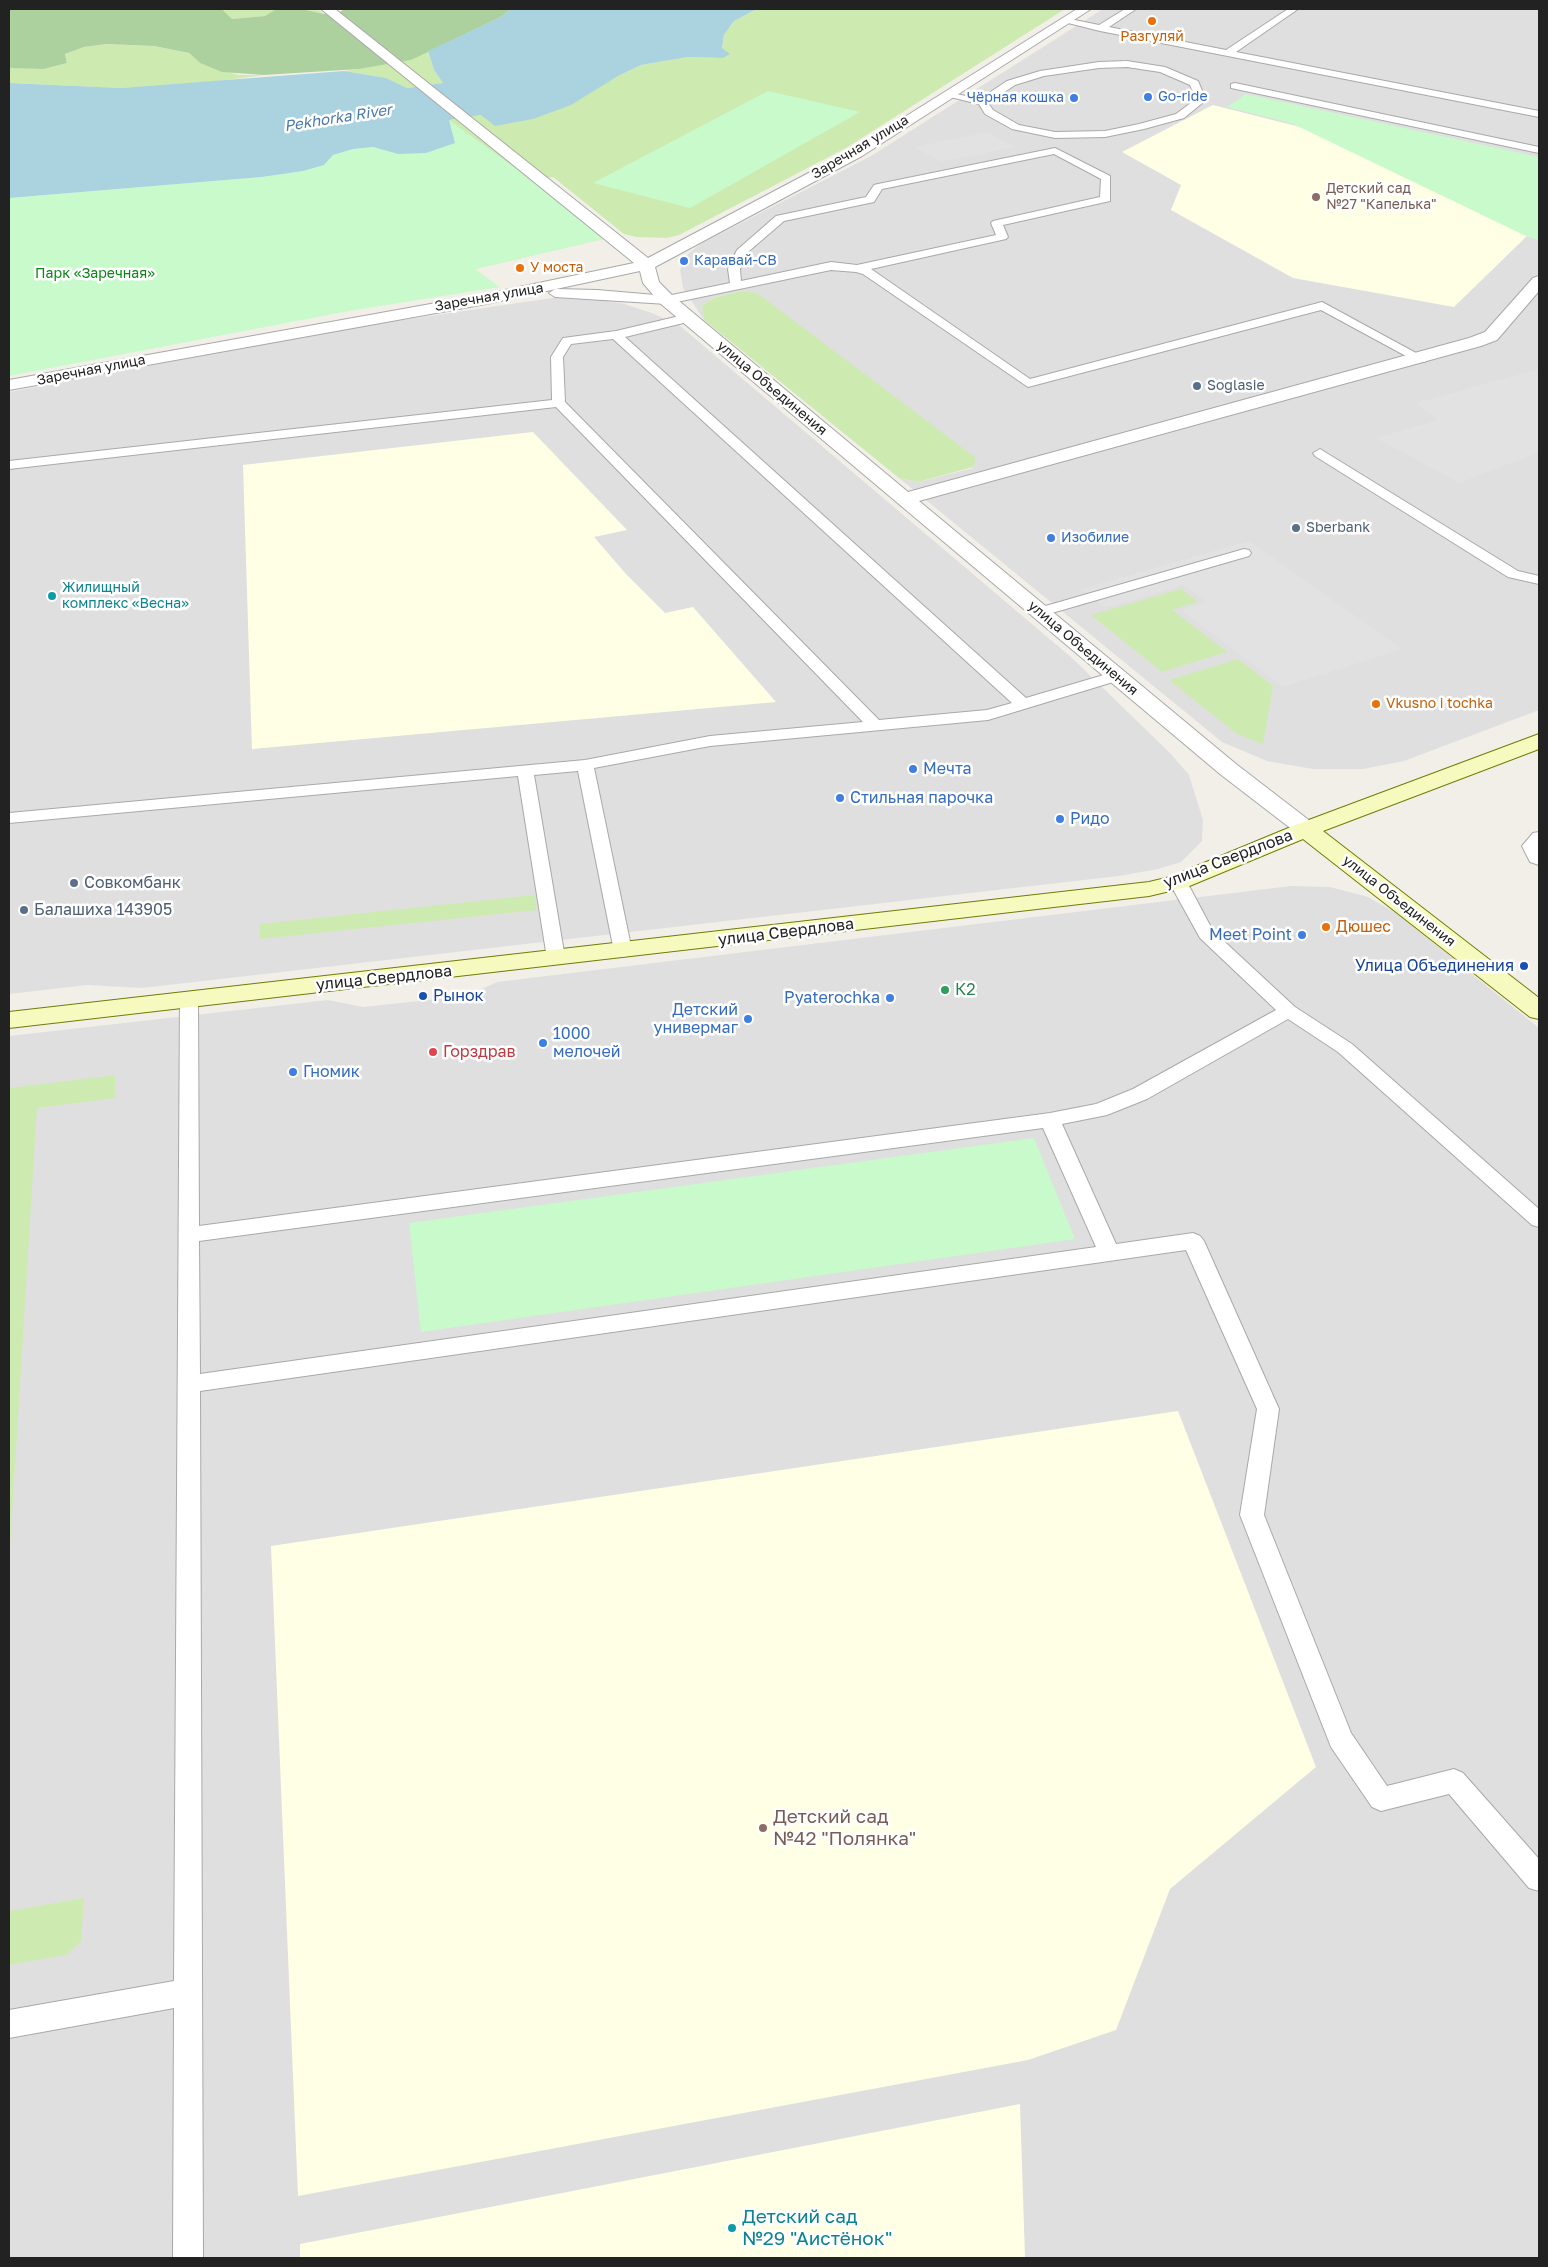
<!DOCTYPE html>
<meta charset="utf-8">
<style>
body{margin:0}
#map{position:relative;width:1548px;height:2267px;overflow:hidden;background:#f2efe9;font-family:"Golos Text",sans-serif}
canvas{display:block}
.frame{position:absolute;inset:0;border:10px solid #222;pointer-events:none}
</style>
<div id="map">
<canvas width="1548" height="2267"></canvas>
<div class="frame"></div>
</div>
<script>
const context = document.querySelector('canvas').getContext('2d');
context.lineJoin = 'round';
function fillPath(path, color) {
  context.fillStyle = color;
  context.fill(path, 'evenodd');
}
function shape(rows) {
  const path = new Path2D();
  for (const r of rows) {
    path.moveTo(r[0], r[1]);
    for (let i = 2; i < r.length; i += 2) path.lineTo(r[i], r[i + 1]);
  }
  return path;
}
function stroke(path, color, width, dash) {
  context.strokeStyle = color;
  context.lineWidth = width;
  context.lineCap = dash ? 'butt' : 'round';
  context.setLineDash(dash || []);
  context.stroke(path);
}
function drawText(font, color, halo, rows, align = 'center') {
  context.font = font + ' "Golos Text",sans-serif';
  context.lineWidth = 5;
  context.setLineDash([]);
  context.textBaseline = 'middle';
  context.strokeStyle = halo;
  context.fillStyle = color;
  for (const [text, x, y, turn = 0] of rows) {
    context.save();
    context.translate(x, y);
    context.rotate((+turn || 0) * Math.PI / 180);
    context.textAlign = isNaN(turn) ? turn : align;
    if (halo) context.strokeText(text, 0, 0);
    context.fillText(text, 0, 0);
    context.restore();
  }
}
const residential = shape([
 [1103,9,1539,9,1539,710,1404,761,1363,769,1313,769,1267,761,1222,742,899,478,918,482,973,468,742,291,716,297,702,305,704,320,683,288,680,270,688,254,702,243,871,156],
 [559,297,584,298,621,303,652,313,679,325,1072,658,1171,754,1189,775,1203,820,1202,841,1181,862,1158,869,1119,876,142,988,87,985,9,994,9,392,362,326],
 [1291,886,1330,887,1368,897,1396,913,1539,1028,1539,2258,9,2258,9,1036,328,1000,363,1007,467,996,497,982]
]);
const education = shape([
 [1213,105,1316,131,1530,233,1454,307,1293,278,1171,210,1181,185,1122,152],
 [533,432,627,530,594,537,626,574,665,613,693,607,776,702,252,749,243,465],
 [1178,1411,1316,1767,1170,1889,1116,2030,1028,2060,298,2196,271,1546],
 [1020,2104,1025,2258,300,2258,300,2244]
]);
const grass = shape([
 [222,9,317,9,324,14,301,9,276,10,265,16,232,19],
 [757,9,1065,9,846,148,679,235,667,238,636,237,624,234,553,177,533,180,603,239,475,269,499,287,459,292,449,120,481,115,618,76,641,65,688,57,723,58,722,49,724,35,734,21],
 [107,44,154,46,189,53,200,63,238,75,264,75,219,81,121,88,9,83,9,67,44,69,67,63,65,54,84,47],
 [428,51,434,70,443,83,407,88,386,78,344,71,411,60],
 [742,291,757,293,976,458,973,467,918,482,899,478,704,320,702,305,716,297],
 [1181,589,1198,602,1172,610,1227,652,1162,672,1091,615],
 [1238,659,1273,686,1263,744,1237,734,1169,680],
 [535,895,537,910,260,939,260,924],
 [115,1075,115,1098,37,1108,9,1563,9,1088],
 [84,1898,81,1941,66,1955,9,1965,9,1911]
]);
const forest = shape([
 [9,9,222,9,232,19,265,16,275,10,301,9,324,14,340,12,344,9,511,9,501,17,411,60,359,69,264,75,222,72,200,63,189,53,154,46,107,44,84,47,65,54,67,63,44,69,12,68,9,67]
]);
const park = shape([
 [768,91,860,112,690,208,593,183],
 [1246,94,1539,157,1539,240,1528,237,1291,123,1227,107],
 [449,120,532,180,603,239,475,269,499,287,349,311,9,376,9,198,262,177,303,171,324,165,333,155,353,149,373,147,398,154],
 [1034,1138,1075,1239,421,1332,409,1223]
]);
const parking = shape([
 [988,132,1014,147,940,162,915,147],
 [1539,369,1539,452,1460,483,1376,438,1438,420,1416,403],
 [1249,541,1402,649,1283,687,1181,610,1206,602,1184,585,1105,608,1081,589]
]);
const water = shape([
 [511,9,757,9,734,21,724,35,722,48,730,54,723,58,688,57,641,65,618,76,571,105,533,119,495,126,481,115,449,120,455,143,426,153,398,154,373,147,353,149,333,155,324,165,303,171,262,177,9,198,9,83,121,88,344,71,386,78,407,88,443,83,434,70,428,51,501,17]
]);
const lane = shape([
 [1125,9,1136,9,1109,27,1226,50,1288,9,1298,9,1236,52,1539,111,1539,117,1100,31,1060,21,1065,18,1099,25,1125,9],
 [1127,61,1165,67,1198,81,1206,100,1184,118,1144,129,1105,137,1055,138,1012,129,985,114,979,104,942,95,947,92,980,99,1007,81,1040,71,1099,62,1127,61],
 [1127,67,1160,72,1190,85,1196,99,1176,114,1139,124,1105,131,1055,132,1019,125,993,110,988,103,1015,85,1044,76,1099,68,1127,67],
 [1235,83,1539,147,1539,153,1231,88,1231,84,1235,83],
 [1055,148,1110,176,1110,201,1003,225,1008,237,1006,239,871,269,1030,379,1322,302,1427,359,1425,362,1417,362,1321,310,1028,387,863,274,856,272,831,270,667,304,555,297,549,293,555,289,597,290,667,296,730,283,728,269,737,250,776,216,866,197,874,185,878,184,1055,148],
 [1054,154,1101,179,1100,197,993,221,991,223,996,235,857,265,831,262,741,281,740,269,748,252,784,221,874,202,882,189,1054,154],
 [688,314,694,318,692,321,625,337,1026,698,1117,671,1125,676,1123,679,988,720,710,746,594,768,632,951,629,955,623,957,617,955,614,951,578,771,534,775,565,958,562,962,556,964,550,962,547,958,518,776,9,823,9,813,585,760,710,736,863,722,556,407,9,469,9,461,552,400,551,357,563,338,616,331,688,314],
 [613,339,1012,703,987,710,879,720,565,402,563,357,571,344,613,339],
 [1320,449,1518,571,1539,576,1539,584,1508,577,1315,456,1313,453,1320,449],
 [1244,549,1249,550,1251,553,1249,556,1045,615,1035,615,1032,612,1035,609,1244,549],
 [1539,832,1539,865,1530,862,1522,846,1533,833,1539,832],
 [1178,877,1184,878,1187,882,1213,931,1295,1007,1352,1044,1539,1209,1539,1227,1532,1225,1338,1052,1288,1019,1147,1099,1107,1115,1062,1124,1116,1244,1193,1233,1200,1236,1204,1241,1279,1409,1264,1515,1351,1733,1387,1786,1454,1769,1463,1773,1539,1859,1539,1891,1529,1888,1449,1794,1381,1811,1372,1807,1331,1747,1240,1515,1257,1409,1186,1250,200,1391,203,2258,173,2258,174,2008,9,2038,9,2010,174,1981,180,999,182,995,196,995,198,999,199,1226,1050,1113,1096,1104,1133,1089,1276,1010,1200,938,1169,882,1172,878,1178,877],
 [1043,1128,1096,1247,200,1374,199,1241,1043,1128]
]);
const street = shape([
 [321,9,335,9,648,258,852,150,1077,9,1091,9,862,156,655,267,659,282,673,296,908,492,1469,338,1485,332,1533,278,1539,276,1539,291,1497,340,1481,346,919,501,1236,764,1314,824,1318,829,1314,834,1306,836,1298,834,1220,774,661,304,643,283,640,271,486,304,9,390,9,380,486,294,634,263,321,9]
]);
const secondary = shape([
 [1539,734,1539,749,1323,831,1539,998,1539,1019,1530,1017,1303,839,1187,887,1149,896,9,1028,9,1012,1149,882,1170,877,1298,824,1539,734]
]);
const markers = [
 [1152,21,5,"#e8710a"],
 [1148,97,5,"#3f7fe0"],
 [1074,98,5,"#3f7fe0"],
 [1316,197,5,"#8d6e63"],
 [684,261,5,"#3f7fe0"],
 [520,268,5,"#e8710a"],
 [1197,386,5,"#5c6f8a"],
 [1296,528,5,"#5c6f8a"],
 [1051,538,5,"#3f7fe0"],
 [52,596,5,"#0f9aa8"],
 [1376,704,5,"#e8710a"],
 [913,769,5,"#3f7fe0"],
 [840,798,5,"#3f7fe0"],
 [1060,819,5,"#3f7fe0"],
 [74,883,5,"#5c6f8a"],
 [24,910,5,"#5c6f8a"],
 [1326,927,5,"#e8710a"],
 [1302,935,5,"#3f7fe0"],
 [1524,966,5,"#1a4fb4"],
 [945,990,5,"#2e9e5b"],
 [423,996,5,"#1a4fb4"],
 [890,998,5,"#3f7fe0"],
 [748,1019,5,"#3f7fe0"],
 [543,1043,5,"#3f7fe0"],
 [433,1052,5,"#e0444e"],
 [293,1072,5,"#3f7fe0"],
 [763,1828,5,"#8d6e63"],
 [732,2228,5,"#0f9aa8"]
];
const farFoodnames = [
 ["Разгуляй",1152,37,"center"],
 ["У моста",530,268],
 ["Vkusno i tochka",1386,704]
];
const farShopnames = [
 ["Go-ride",1158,97],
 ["Чёрная кошка",1064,98,"right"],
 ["Каравай-СВ",694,261],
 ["Изобилие",1061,538]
];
const farStreetnames = [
 ["Заречная улица",860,147,-31],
 ["Заречная улица",489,297,-10],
 ["Заречная улица",91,370,-11],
 ["улица Объединения",772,388,40],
 ["улица Объединения",1083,648,40],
 ["улица Объединения",1399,901,38]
];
const farEducationnames = [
 ["Детский сад",1326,189],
 ["№27 \"Капелька\"",1326,205]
];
const farParknames = [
 ["Парк «Заречная»",95,274]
];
const farServicenames = [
 ["Soglasie",1207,386],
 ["Sberbank",1306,528]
];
const farCulturenames = [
 ["Жилищный",62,588],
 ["комплекс «Весна»",62,604]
];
const farWaternames = [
 ["Pekhorka River",338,118,-9]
];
const shopNames = [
 ["Мечта",923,769],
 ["Стильная парочка",850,798],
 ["Ридо",1070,819],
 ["Meet Point",1292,935,"right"],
 ["Pyaterochka",880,998,"right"],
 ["Детский",738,1010,"right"],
 ["универмаг",738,1028,"right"],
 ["1000",553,1034],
 ["мелочей",553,1052],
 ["Гномик",303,1072]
];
const streetNames = [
 ["улица Свердлова",1228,859,-21],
 ["улица Свердлова",786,932,-7],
 ["улица Свердлова",384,978,-6]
];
const serviceNames = [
 ["Совкомбанк",84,883],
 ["Балашиха 143905",34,910]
];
const foodNames = [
 ["Дюшес",1336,927]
];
const transitNames = [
 ["Улица Объединения",1514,966],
 ["Рынок",433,996,"left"]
];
const leisureNames = [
 ["К2",955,990]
];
const healthNames = [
 ["Горздрав",443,1052]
];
const nearEducationnames = [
 ["Детский сад",773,1817],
 ["№42 \"Полянка\"",773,1839]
];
const nearCulturenames = [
 ["Детский сад",742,2217],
 ["№29 \"Аистёнок\"",742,2239]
];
fillPath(residential, '#e0dfdf');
fillPath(education, '#ffffe5');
fillPath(grass, '#cdebb0');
fillPath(forest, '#add19e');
fillPath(park, '#c8facc');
fillPath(parking, '#e2e2e2');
fillPath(water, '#aad3df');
stroke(lane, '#a9a9a9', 2);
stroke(street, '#a9a9a9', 2);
stroke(secondary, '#707d05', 2);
fillPath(lane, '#fff');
fillPath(street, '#fff');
fillPath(secondary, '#f7fabf');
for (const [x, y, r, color] of markers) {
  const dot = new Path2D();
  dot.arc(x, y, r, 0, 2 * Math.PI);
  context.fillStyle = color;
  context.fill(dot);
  stroke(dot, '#fff', 2);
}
drawText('14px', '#c56008', '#fff', farFoodnames, 'left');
drawText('14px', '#366cbe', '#fff', farShopnames, 'left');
drawText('14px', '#222', '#fff', farStreetnames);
drawText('14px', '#785e54', '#fff', farEducationnames, 'left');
drawText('14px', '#0c8416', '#fff', farParknames);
drawText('14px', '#4e5e75', '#fff', farServicenames, 'left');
drawText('14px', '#0d838f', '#fff', farCulturenames, 'left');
drawText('italic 15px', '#4a7aab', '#fff', farWaternames);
drawText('16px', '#366cbe', '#fff', shopNames, 'left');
drawText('16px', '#222', '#fff', streetNames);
drawText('16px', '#4e5e75', '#fff', serviceNames, 'left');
drawText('16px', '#c56008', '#fff', foodNames, 'left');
drawText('16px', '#164399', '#fff', transitNames, 'right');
drawText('16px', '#27864d', '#fff', leisureNames, 'left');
drawText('16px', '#be3a42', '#fff', healthNames, 'left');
drawText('19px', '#785e54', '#fff', nearEducationnames, 'left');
drawText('19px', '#0d838f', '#fff', nearCulturenames, 'left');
</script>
